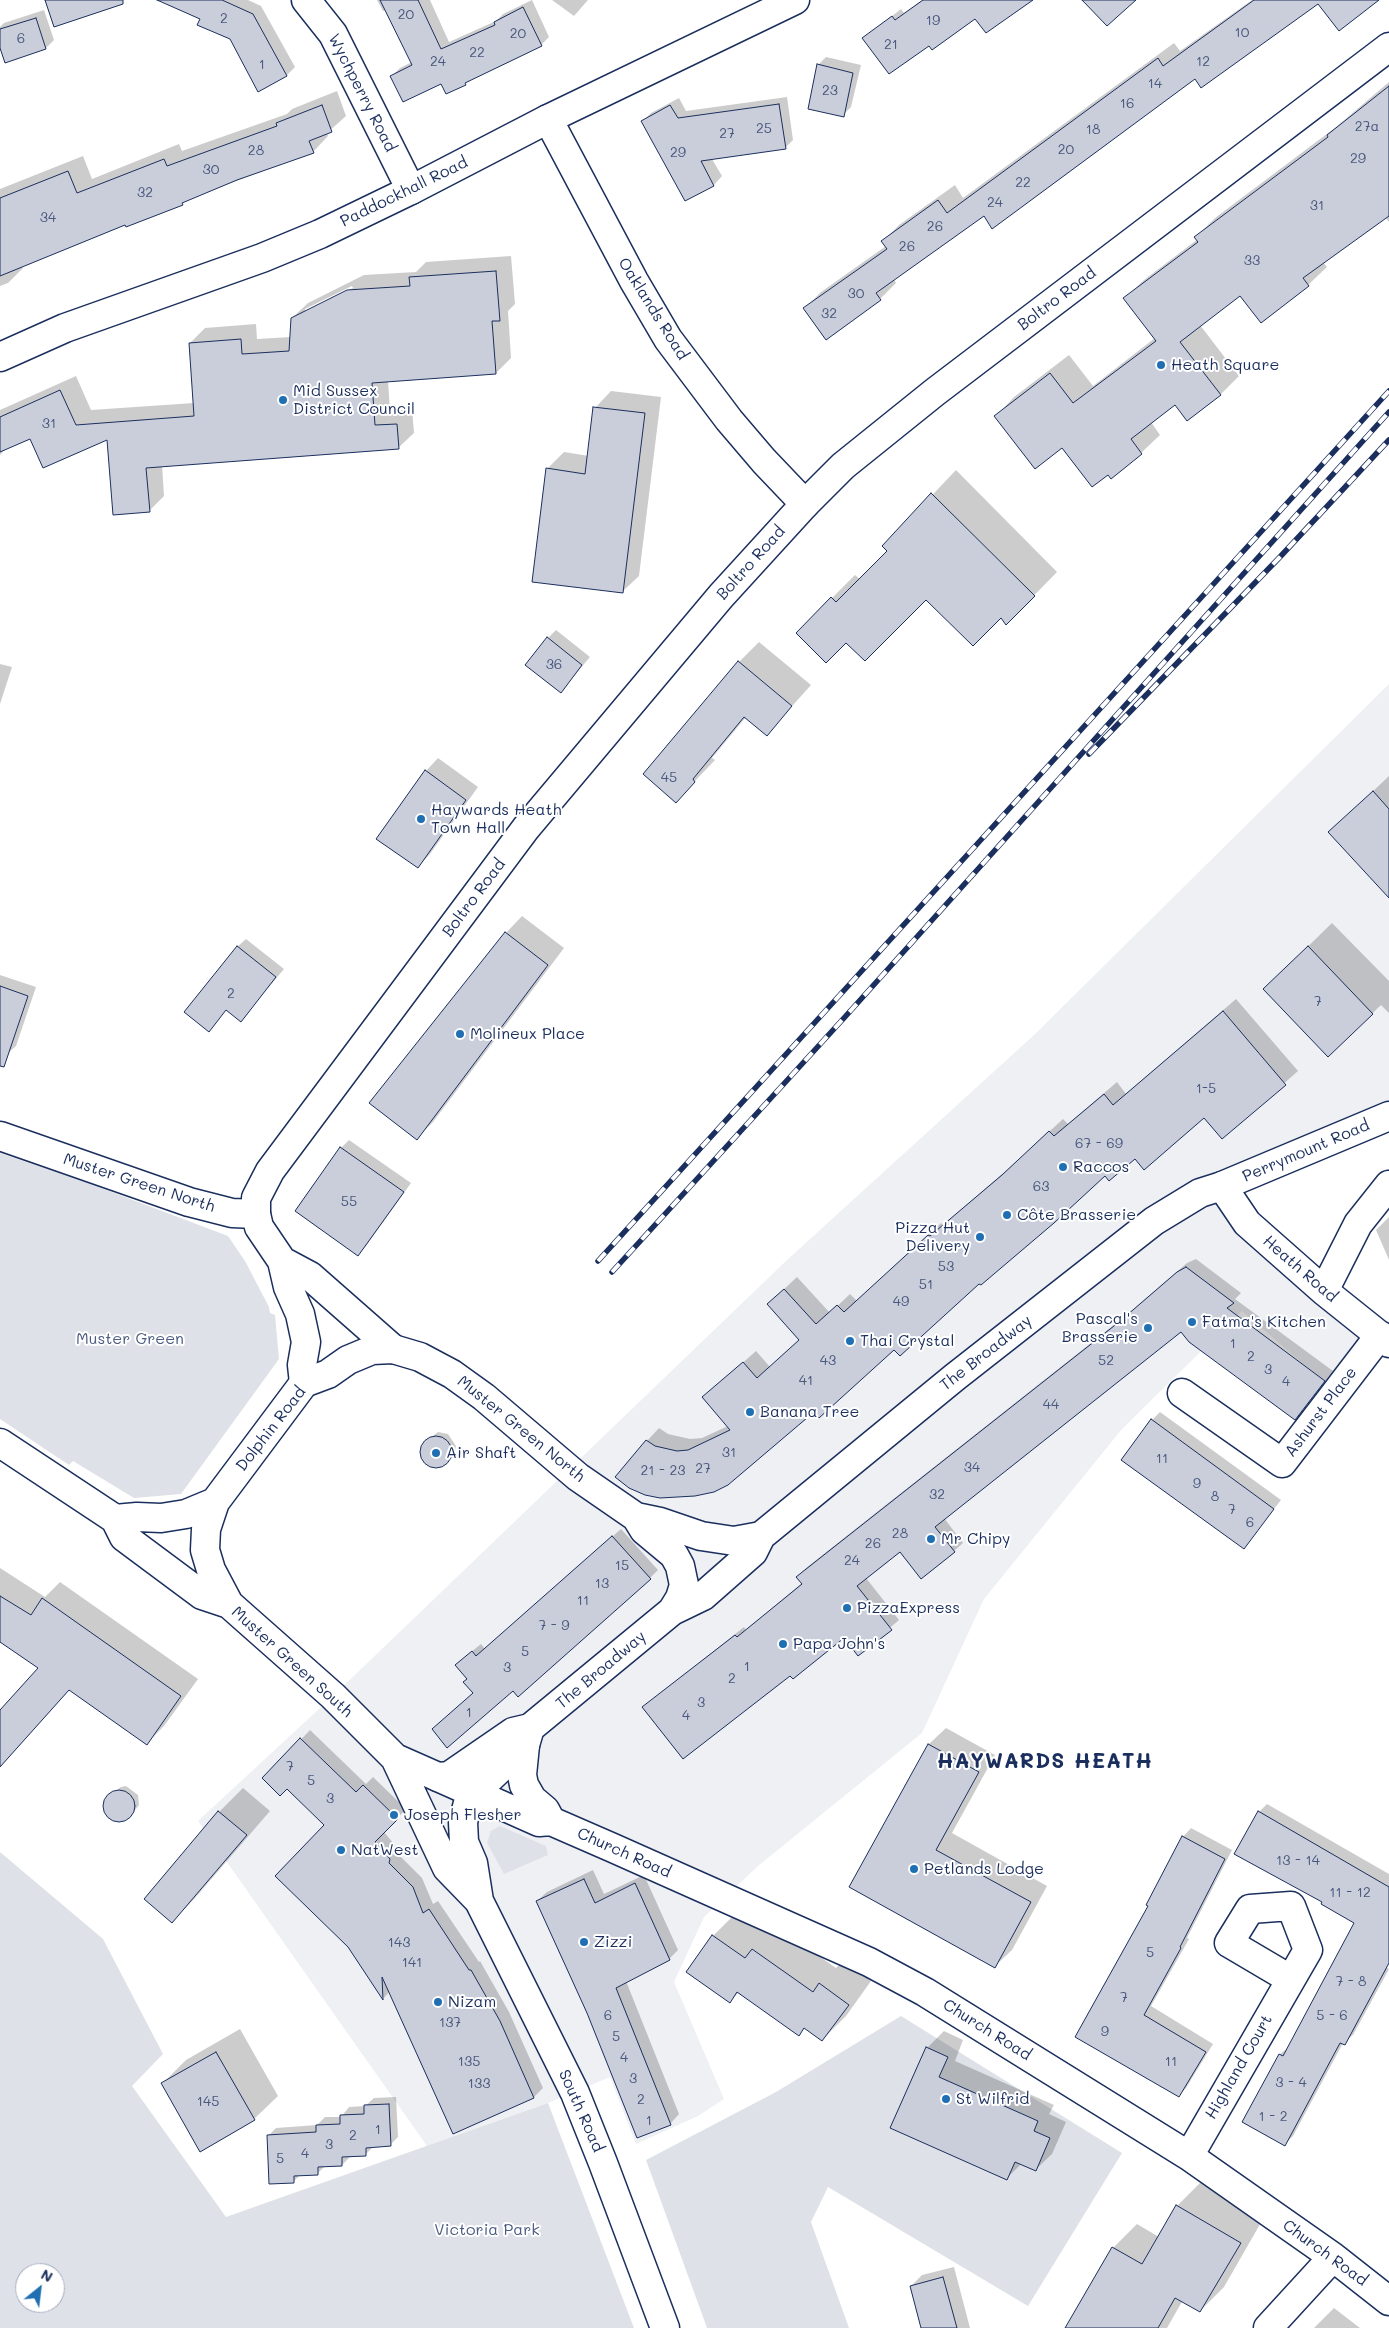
<!DOCTYPE html>
<meta charset="utf-8">
<style>
body{margin:0}
#map{position:relative;width:1389px;height:2328px;overflow:hidden;background:#fff;font-family:Mali,sans-serif}
canvas{display:block}
.north{position:absolute;left:15px;top:2263px;width:50px;height:50px;box-sizing:border-box;background:#fff;border:1px solid #a4acbf;border-radius:50%;rotate:29deg;font-size:14px;font-weight:700;line-height:20px;text-align:center;color:#1b2f5e}
.north::after{content:'';display:block;margin:auto;width:18px;height:22px;background:#1f6fb2;clip-path:polygon(50% 0,100% 100%,50% 72%,0 100%)}
</style>
<div id="map">
<canvas width="1389" height="2328"></canvas>
<div class="north">N</div>
</div>
<script>
const context = document.querySelector('canvas').getContext('2d');
context.lineJoin = 'round';
function fillPath(path, color) {
  context.fillStyle = color;
  context.fill(path, 'evenodd');
}
function shape(rows) {
  const path = new Path2D();
  for (const r of rows) {
    if (r.length === 3) {
      path.moveTo(r[0] + r[2], r[1]);
      path.arc(r[0], r[1], r[2], 0, 2 * Math.PI);
      continue;
    }
    path.moveTo(r[0], r[1]);
    for (let i = 2; i < r.length; i += 2) path.lineTo(r[i], r[i + 1]);
  }
  return path;
}
function stroke(path, color, width, dash) {
  context.strokeStyle = color;
  context.lineWidth = width;
  context.lineCap = dash ? 'butt' : 'round';
  context.setLineDash(dash || []);
  context.stroke(path);
}
function drawText(font, color, halo, rows, align = 'center') {
  context.font = font + ' Mali,sans-serif';
  context.lineWidth = 4;
  context.setLineDash([]);
  context.textBaseline = 'middle';
  context.strokeStyle = halo;
  context.fillStyle = color;
  for (const [text, x, y, turn = 0] of rows) {
    context.save();
    context.translate(x, y);
    context.rotate((+turn || 0) * Math.PI / 180);
    context.textAlign = isNaN(turn) ? turn : align;
    if (halo) context.strokeText(text, 0, 0);
    context.fillText(text, 0, 0);
    context.restore();
  }
}
const built = shape([
 [1389,684,1389,1115,1222,1186,1380,1335,1336,1392,1242,1311,1122,1429,984,1599,922,1733,758,1866,704,1917,674,1982,724,2099,698,2116,636,2144,610,2077,548,2103,427,2146,198,1821,333,1696,787,1260,1034,1035]
]);
const green = shape([
 [0,1153,96,1186,228,1236,245,1261,269,1307,270,1313,275,1315,279,1359,181,1494,134,1498,73,1461,69,1465,0,1419],
 [500,1826,546,1846,548,1855,504,1874,487,1843,491,1831],
 [0,1852,103,1939,163,2054,132,2086,226,2217,548,2103,634,2328,0,2328],
 [25,2273,55,2273,55,2303,25,2303],
 [901,2016,1122,2153,1028,2306,828,2187,811,2222,849,2328,707,2328,646,2160,776,2092]
]);
const shadow = shape([
 [160,0,248,0,261,6,295,67,287,75,259,90,230,38,202,19],
 [377,0,430,0,449,42,496,21,503,14,532,0,549,37,541,45,447,92,442,83,392,76,400,68,412,62,386,10,383,11],
 [552,0,588,0,574,16],
 [922,0,1021,0,976,17,929,44,864,38,901,9,904,13],
 [1252,0,1377,0,1319,3,1195,78,984,215,894,279,896,283,880,299,805,308,821,292,886,246,883,241,899,225,955,185,963,198,1174,43,1180,51],
 [44,10,54,40,46,48,0,44,0,27,4,23],
 [826,57,861,65,851,107,843,115,818,65],
 [1389,82,1389,222,1385,217,1323,262,1327,267,1308,285,1241,294,1200,325,1239,376,1221,394,1187,419,1175,403,1151,422,1160,435,1141,453,1108,473,1062,447,996,416,1014,397,1069,355,1093,386,1155,338,1125,298,1144,280,1198,239,1196,237,1215,218,1336,127],
 [337,91,346,116,327,133,328,136,313,152,186,200,182,204,126,224,22,266,23,268,8,283,0,286,0,189,83,156,92,179,179,144,182,151,287,114,292,109],
 [787,97,793,140,785,148,712,159,722,176,714,185,685,200,643,121,651,113,679,98,686,111],
 [511,256,515,304,508,311,511,358,496,373,388,381,390,411,412,409,414,433,398,448,162,465,164,496,149,511,108,438,31,437,6,448,0,455,0,410,76,376,91,410,194,403,190,343,205,328,256,324,257,339,291,337,292,318,308,303,364,275,416,272,426,262],
 [352,286,353,288,305,312,305,309],
 [611,391,661,397,639,576,622,592,547,469,564,452,589,456,595,408],
 [956,470,1057,572,1007,623,1001,616,926,598,846,641,797,633,855,575,861,580,889,551,884,546],
 [556,630,590,657,561,691,548,638],
 [759,642,811,685,767,734,746,717,712,758,715,760,676,801,739,662],
 [0,664,12,667,0,704],
 [438,758,478,787,430,854,418,867,426,771],
 [1389,776,1389,896,1330,832],
 [522,916,564,948,433,1122,417,1138,506,933],
 [1332,923,1389,981,1389,1013,1381,1005,1328,1056,1288,966],
 [246,939,284,969,241,1020,227,1009,209,1030,237,947],
 [0,975,36,987,16,1046,7,1054,0,1051],
 [1236,999,1298,1071,1222,1138,1204,1117,1105,1174,980,1282,714,1491,647,1441,659,1428,668,1434,690,1439,702,1438,728,1426,704,1397,756,1351,770,1367,801,1339,781,1292,797,1277,830,1313,850,1294,857,1301,941,1223,943,1225,1016,1162,1063,1119,1068,1124,1117,1082,1126,1094],
 [349,1140,411,1183,366,1246,358,1255,297,1211,341,1148],
 [1389,1217,1389,1260,1376,1230],
 [1196,1259,1241,1293,1235,1299,1333,1371,1295,1418,1181,1331,944,1518,963,1543,954,1551,900,1550,866,1578,899,1620,859,1654,845,1636,791,1674,644,1707,744,1627,746,1630,802,1583,797,1577,806,1568,1129,1313,1187,1263],
 [1160,1412,1281,1500,1244,1547,1152,1420],
 [438,1432,448,1434,456,1446,454,1456,446,1464,437,1467,427,1464,421,1456,421,1451,425,1442],
 [621,1529,658,1570,650,1578,513,1689,468,1678,465,1657,481,1644,485,1649],
 [0,1568,45,1597,60,1582,198,1679,164,1726,147,1743,70,1689,0,1767,0,1712,39,1668,0,1640],
 [946,1728,995,1755,952,1833,1047,1886,1012,1950,995,1966,851,1887,929,1744],
 [310,1730,366,1784,373,1777,406,1809,384,1832,399,1850,398,1854,422,1878,433,1904,438,1901,479,1962,480,1961,509,2012,543,2088,534,2097,390,1991,384,1998,349,1947,325,1825,287,1788,264,1778],
 [126,1786,138,1795,139,1805,129,1818,120,1822,110,1819,104,1805,108,1796,121,1787],
 [243,1788,270,1811,195,1898,172,1922,145,1899,219,1812],
 [1267,1804,1389,1874,1389,1948,1380,1964,1389,1969,1353,2035,1343,2043,1293,2136,1285,2144,1280,2054,1289,2047,1356,1923,1323,1902,1259,1812],
 [1191,1828,1232,1850,1187,1938,1189,1939,1151,2006,1213,2044,1186,2088,1178,2096,1076,2037,1150,1906,1183,1837],
 [593,1870,604,1894,644,1875,678,1950,669,1959,626,1981,679,2114,670,2124,588,2013,537,1901,547,1892],
 [737,1912,768,1934,776,1926,836,1968,843,1961,871,1981,846,2016,822,2040,806,2027,798,2035,739,1992,730,2001,713,1936],
 [240,2029,278,2096,254,2119,162,2084,186,2060],
 [944,2031,963,2040,955,2061,1054,2105,1049,2114,1066,2122,1052,2154,1035,2170,1021,2164,1006,2179,892,2128,927,2048],
 [396,2097,398,2137,390,2145,374,2146,366,2154,350,2157,342,2165,325,2166,317,2174,301,2174,293,2182,268,2136,276,2128,317,2125,325,2117,341,2117,349,2107,365,2106,374,2098],
 [1201,2182,1263,2219,1224,2287,1200,2311,1183,2300,1167,2328,1066,2328,1113,2248,1137,2224,1159,2237,1177,2206],
 [954,2267,970,2328,922,2328,911,2286,922,2275],
 [1334,2308,1360,2328,1314,2328]
]);
const building = shape([
 [45,0,123,0,123,4,54,27,45,0],
 [157,0,222,0,253,14,287,76,258,92,230,39,197,25,200,19,157,0],
 [380,0,418,0,441,49,495,25,494,22,523,7,542,46,465,83,466,85,446,94,441,84,403,102,390,76,412,65,380,0],
 [923,0,1033,0,986,33,975,19,932,50,929,46,889,74,862,38,892,16,895,20,923,0],
 [1082,0,1136,0,1107,26,1082,0],
 [1254,0,1379,0,1339,31,1318,4,1201,88,1195,79,992,229,984,216,876,293,881,300,826,340,803,308,887,249,881,241,938,200,947,213,1158,58,1163,66,1254,0],
 [36,18,46,49,5,63,0,48,0,29,36,18],
 [817,64,853,73,844,117,808,109,817,64],
 [1389,86,1389,216,1303,278,1309,286,1261,323,1240,296,1180,342,1221,395,1187,421,1175,405,1131,439,1142,454,1111,479,1108,475,1092,487,1062,448,1035,469,994,416,1050,373,1073,403,1156,341,1123,298,1198,242,1194,237,1328,137,1327,135,1389,86],
 [779,104,786,149,701,161,714,186,685,201,641,121,670,105,678,118,779,104],
 [322,105,332,132,309,141,314,153,237,180,182,203,183,205,126,227,125,225,0,276,0,198,68,171,77,193,164,159,167,166,277,126,276,123,322,105],
 [496,271,500,321,492,321,496,374,372,383,375,425,397,424,399,449,146,468,150,512,113,515,107,440,43,468,30,439,0,452,0,417,60,390,76,425,194,416,189,343,241,339,242,354,289,351,291,318,347,290,410,286,409,277,496,271],
 [593,407,645,413,623,593,532,582,546,468,585,474,593,407],
 [931,493,1035,596,1006,625,1001,618,973,646,926,600,865,661,846,643,826,663,796,633,831,597,836,602,887,551,882,546,931,493],
 [547,637,582,665,561,693,525,665,547,637],
 [738,661,792,706,767,736,744,717,693,779,695,782,676,803,643,774,738,661],
 [425,770,466,800,418,868,376,839,425,770],
 [1373,791,1389,809,1389,898,1328,832,1373,791],
 [505,932,548,965,417,1140,369,1103,505,932],
 [237,946,276,977,241,1022,226,1010,209,1032,184,1012,237,946],
 [1308,946,1373,1014,1328,1057,1263,989,1308,946],
 [0,986,28,996,4,1067,0,1066,0,986],
 [1223,1011,1286,1085,1222,1139,1204,1118,1144,1170,1135,1159,1109,1181,1105,1176,1054,1223,981,1285,979,1284,900,1356,894,1350,819,1418,814,1412,728,1485,714,1492,695,1496,660,1498,645,1495,629,1488,615,1477,646,1440,655,1446,677,1451,688,1450,730,1430,702,1397,743,1362,757,1378,799,1340,767,1304,784,1289,816,1324,837,1305,844,1312,928,1235,930,1236,1002,1175,1049,1131,1054,1136,1104,1094,1113,1105,1223,1011],
 [340,1147,404,1192,358,1256,295,1211,340,1147],
 [1186,1267,1234,1303,1227,1308,1325,1381,1295,1420,1189,1342,1181,1332,935,1527,955,1552,921,1579,900,1552,857,1586,892,1630,858,1656,844,1638,793,1679,790,1676,683,1759,642,1707,735,1635,737,1637,802,1584,796,1577,1119,1322,1177,1272,1186,1267],
 [1151,1419,1274,1509,1244,1549,1121,1460,1151,1419],
 [436,1452,16],
 [612,1536,651,1579,518,1697,513,1691,447,1748,432,1729,473,1693,463,1682,467,1679,455,1665,472,1651,476,1656,612,1536],
 [0,1596,31,1615,42,1598,181,1696,147,1745,69,1690,0,1767,0,1710,38,1668,0,1642,0,1596],
 [300,1738,356,1792,363,1785,398,1819,375,1842,390,1859,389,1863,413,1887,423,1913,429,1909,469,1970,471,1970,500,2021,534,2098,453,2134,382,1977,383,2000,348,1947,275,1876,324,1825,287,1789,280,1796,262,1778,300,1738],
 [928,1744,979,1772,936,1850,1031,1902,995,1968,849,1887,928,1744],
 [119,1806,16],
 [218,1811,247,1835,172,1923,144,1899,218,1811],
 [1258,1811,1389,1887,1389,1963,1345,2045,1340,2043,1285,2146,1242,2122,1279,2054,1283,2056,1354,1923,1321,1904,1322,1902,1234,1854,1258,1811],
 [1182,1836,1225,1859,1180,1947,1181,1948,1144,2015,1206,2052,1179,2097,1075,2037,1148,1906,1146,1905,1182,1836],
 [584,1879,595,1903,635,1883,670,1960,616,1988,671,2125,637,2138,587,2013,536,1901,584,1879],
 [712,1935,745,1958,752,1949,813,1992,819,1983,849,2005,822,2041,804,2028,799,2036,737,1992,730,2003,686,1972,712,1935],
 [926,2047,948,2057,939,2077,1038,2121,1034,2131,1050,2138,1036,2171,1015,2162,1007,2180,890,2128,926,2047],
 [216,2052,255,2120,200,2152,161,2083,216,2052],
 [389,2104,391,2146,366,2148,366,2156,342,2157,342,2166,318,2167,318,2175,294,2176,294,2183,269,2184,267,2135,316,2132,316,2125,340,2124,340,2115,364,2114,364,2105,389,2104],
 [1176,2205,1241,2243,1200,2312,1175,2298,1158,2328,1065,2328,1112,2247,1142,2264,1176,2205],
 [943,2277,957,2328,921,2328,910,2286,943,2277]
]);
const minor = shape([
 [306,0,333,34,411,190],
 [548,119,634,281,668,339,729,420,764,461,805,504],
 [0,1136,189,1202,232,1213,256,1214],
 [1222,1186,1247,1223,1324,1291,1389,1343],
 [1324,1291,1358,1224,1389,1185],
 [1182,1393,1282,1463,1380,1335],
 [525,1745,522,1775,524,1785,532,1799,545,1810,551,1821],
 [438,1777,539,1822,551,1821,613,1848,869,1962,925,1992,1189,2156,1333,2257,1389,2301],
 [1189,2156,1308,1950,1291,1906,1250,1909,1229,1943,1290,1979],
 [1268,2328,1333,2257]
]);
const tertiary = shape([
 [0,357,65,328,262,258,320,234,411,190,548,119,795,0],
 [282,1261,310,1276,393,1349],
 [304,1383,302,1365,306,1342,300,1314,288,1287,282,1261,259,1227,256,1214,256,1198,270,1171,526,828,721,596,805,504,843,466,935,392,1389,47]
]);
const secondary = shape([
 [0,1443,115,1519,124,1537,202,1595,229,1604,333,1696,395,1758,447,1868,479,1901],
 [636,1517,644,1530,674,1555,680,1566,684,1585,680,1598,672,1611],
 [115,1519,137,1517,161,1518,186,1514,215,1502],
 [229,1604,211,1570,205,1550,206,1529,215,1502,304,1383,328,1374,348,1360,372,1350,393,1349,420,1357,452,1374,484,1397,578,1477,636,1517,660,1522,701,1536,734,1541,761,1536],
 [530,1728,525,1745,474,1793,468,1803,463,1822,464,1842,473,1863,479,1901,575,2093,603,2163,665,2328],
 [395,1758,438,1777,449,1776,513,1732,530,1728,672,1611,703,1596,753,1552,761,1536,955,1377,1154,1221,1200,1193,1222,1186,1389,1116]
]);
const rail = shape([
 [1089,754,1279,558,1389,440],
 [598,1261,1389,391],
 [612,1272,844,1018,1389,412]
]);
const markers = [
 [1161,365,5,"#1f6fb2"],
 [283,400,5,"#1f6fb2"],
 [421,819,5,"#1f6fb2"],
 [460,1034,5,"#1f6fb2"],
 [1063,1167,5,"#1f6fb2"],
 [1007,1215,5,"#1f6fb2"],
 [980,1237,5,"#1f6fb2"],
 [1192,1322,5,"#1f6fb2"],
 [1148,1328,5,"#1f6fb2"],
 [850,1341,5,"#1f6fb2"],
 [750,1412,5,"#1f6fb2"],
 [436,1453,5,"#1f6fb2"],
 [931,1539,5,"#1f6fb2"],
 [847,1608,5,"#1f6fb2"],
 [783,1644,5,"#1f6fb2"],
 [394,1815,5,"#1f6fb2"],
 [341,1850,5,"#1f6fb2"],
 [914,1869,5,"#1f6fb2"],
 [584,1942,5,"#1f6fb2"],
 [438,2002,5,"#1f6fb2"],
 [946,2099,5,"#1f6fb2"]
];
const numberNames = [
 ["20",406,15],
 ["2",224,19],
 ["19",933,21],
 ["10",1242,33],
 ["20",518,34],
 ["6",21,39],
 ["21",891,45],
 ["22",477,53],
 ["24",438,62],
 ["12",1203,62],
 ["1",262,65],
 ["14",1155,84],
 ["23",830,91],
 ["16",1127,104],
 ["27a",1367,127],
 ["25",764,129],
 ["18",1093,130],
 ["27",727,134],
 ["20",1066,150],
 ["28",256,151],
 ["29",678,153],
 ["29",1358,159],
 ["30",211,170],
 ["22",1023,183],
 ["32",145,193],
 ["24",995,203],
 ["31",1317,206],
 ["34",48,218],
 ["26",935,227],
 ["26",907,247],
 ["33",1252,261],
 ["30",856,294],
 ["32",829,314],
 ["31",49,424],
 ["36",554,665],
 ["45",669,778],
 ["2",231,994],
 ["7",1318,1002],
 ["1-5",1206,1089],
 ["67 - 69",1099,1144],
 ["63",1041,1187],
 ["55",349,1202],
 ["53",946,1267],
 ["51",926,1285],
 ["49",901,1302],
 ["1",1233,1344],
 ["2",1251,1357],
 ["43",828,1361],
 ["52",1106,1361],
 ["3",1268,1370],
 ["41",806,1381],
 ["4",1286,1382],
 ["44",1051,1405],
 ["31",729,1453],
 ["11",1162,1459],
 ["34",972,1468],
 ["27",703,1469],
 ["21 - 23",663,1471],
 ["9",1197,1484],
 ["32",937,1495],
 ["8",1215,1497],
 ["7",1232,1510],
 ["6",1250,1523],
 ["28",900,1534],
 ["26",873,1544],
 ["24",852,1561],
 ["15",622,1566],
 ["13",602,1584],
 ["11",583,1601],
 ["7 - 9",554,1626],
 ["5",525,1652],
 ["1",747,1667],
 ["3",507,1668],
 ["2",732,1679],
 ["3",701,1703],
 ["1",469,1713],
 ["4",686,1716],
 ["7",290,1767],
 ["5",311,1781],
 ["3",330,1799],
 ["13 - 14",1298,1861],
 ["11 - 12",1350,1893],
 ["143",399,1943],
 ["5",1150,1953],
 ["141",412,1963],
 ["7 - 8",1351,1982],
 ["7",1124,1998],
 ["6",608,2016],
 ["5 - 6",1332,2016],
 ["137",450,2023],
 ["9",1105,2032],
 ["5",616,2037],
 ["4",624,2058],
 ["135",469,2062],
 ["11",1171,2062],
 ["3",633,2079],
 ["3 - 4",1291,2083],
 ["133",479,2084],
 ["2",641,2100],
 ["145",208,2102],
 ["1 - 2",1273,2117],
 ["1",649,2121],
 ["1",378,2130],
 ["2",353,2136],
 ["3",329,2145],
 ["4",305,2154],
 ["5",280,2159]
];
const streetNames = [
 ["Wychperry Road",362,93,63],
 ["Paddockhall Road",404,192,-26],
 ["Boltro Road",1057,299,-37],
 ["Oaklands Road",653,309,58],
 ["Boltro Road",751,563,-48],
 ["Boltro Road",474,898,-53],
 ["Perrymount Road",1306,1151,-23],
 ["Muster Green North",139,1183,18],
 ["Heath Road",1300,1269,41],
 ["The Broadway",986,1353,-38],
 ["Ashurst Place",1321,1412,-53],
 ["Dolphin Road",271,1429,-52],
 ["Muster Green North",521,1429,39],
 ["Muster Green South",292,1662,42],
 ["The Broadway",601,1670,-40],
 ["Church Road",624,1853,24],
 ["Church Road",987,2030,32],
 ["Highland Court",1239,2067,-60],
 ["South Road",581,2111,66],
 ["Church Road",1325,2253,36]
];
const poiNames = [
 ["Heath Square",1171,365],
 ["Mid Sussex",293,391],
 ["District Council",293,409],
 ["Haywards Heath",431,810],
 ["Town Hall",431,828],
 ["Molineux Place",470,1034],
 ["Raccos",1073,1167],
 ["Côte Brasserie",1017,1215],
 ["Pizza Hut",970,1228,"right"],
 ["Delivery",970,1246,"right"],
 ["Pascal's",1138,1319,"right"],
 ["Brasserie",1138,1337,"right"],
 ["Fatma's Kitchen",1202,1322],
 ["Thai Crystal",860,1341],
 ["Banana Tree",760,1412],
 ["Air Shaft",446,1453],
 ["Mr Chipy",941,1539],
 ["PizzaExpress",857,1608],
 ["Papa John's",793,1644],
 ["Joseph Flesher",404,1815],
 ["NatWest",351,1850],
 ["Petlands Lodge",924,1869],
 ["Zizzi",594,1942],
 ["Nizam",448,2002],
 ["St Wilfrid",956,2099]
];
const parkNames = [
 ["Muster Green",130,1339],
 ["Victoria Park",487,2230]
];
const districtNames = [
 ["HAYWARDS HEATH",1045,1762]
];
fillPath(built, '#eff0f4');
fillPath(green, '#dee1e7');
fillPath(shadow, '#0003');
fillPath(building, '#caceda');
stroke(building, '#1b2f5e', 1);
stroke(minor, '#1b2f5e', 31);
stroke(tertiary, '#1b2f5e', 31);
stroke(secondary, '#1b2f5e', 31);
stroke(minor, '#fff', 28);
stroke(tertiary, '#fff', 28);
stroke(secondary, '#fff', 28);
stroke(rail, '#1b2f5e', 5.5);
stroke(rail, '#fff', 4, [11]);
for (const [x, y, r, color] of markers) {
  const dot = new Path2D();
  dot.arc(x, y, r, 0, 2 * Math.PI);
  context.fillStyle = color;
  context.fill(dot);
  stroke(dot, '#fff', 2);
}
drawText('14px', '#47577d', null, numberNames);
drawText('16px', '#1b2f5e', '#fff', streetNames);
drawText('16px', '#1b2f5e', '#fff', poiNames, 'left');
drawText('16px', '#4c5c80', '#fff', parkNames);
context.letterSpacing = '1px';
drawText('bold 21px', '#1b2f5e', '#fff', districtNames);
context.letterSpacing = '0px';
</script>
